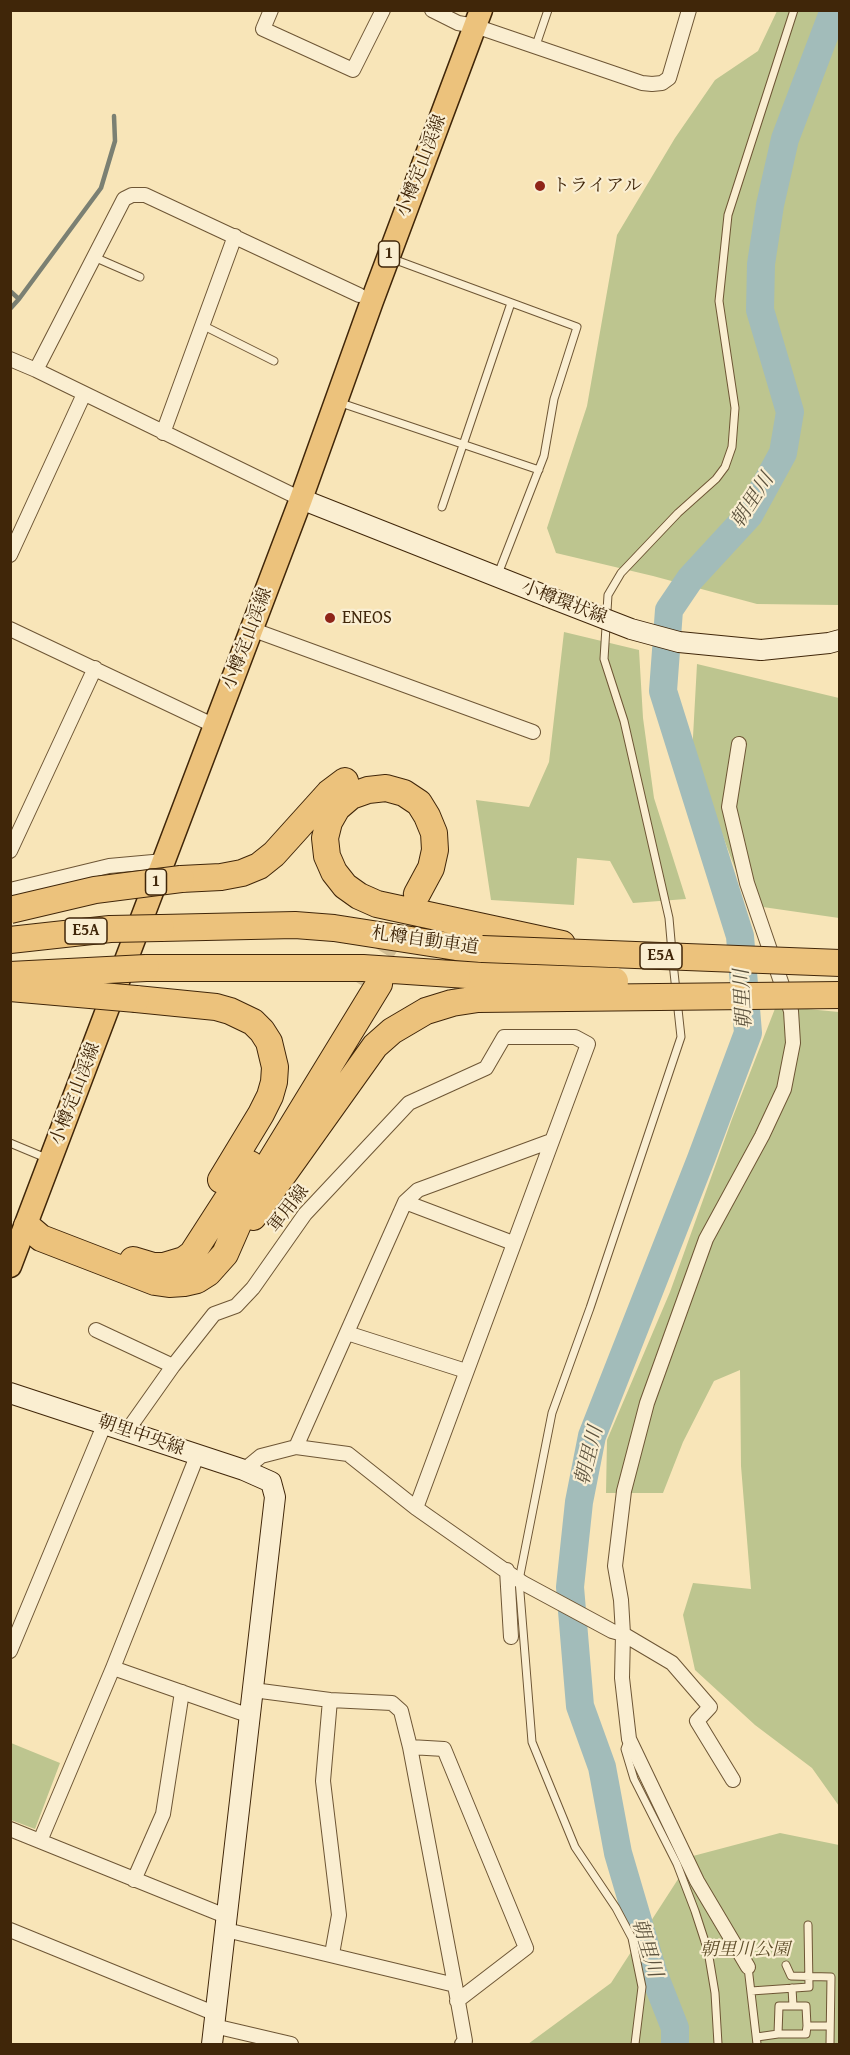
<!DOCTYPE html>
<meta charset="utf-8">
<style>
body{margin:0}
#map{position:relative;width:850px;height:2055px;overflow:hidden;background:#f8e5b8;font-family:"Gentium Book Plus",serif}
canvas{display:block}
.frame{position:absolute;inset:0;border:12px solid #402609;pointer-events:none}
</style>
<div id="map">
<canvas width="850" height="2055"></canvas>
<div class="frame"></div>
</div>
<script>
const context = document.querySelector('canvas').getContext('2d');
context.lineJoin = 'round';
function fillPath(path, color) {
  context.fillStyle = color;
  context.fill(path, 'evenodd');
}
function shape(rows) {
  const path = new Path2D();
  for (const r of rows) {
    path.moveTo(r[0], r[1]);
    for (let i = 2; i < r.length; i += 2) path.lineTo(r[i], r[i + 1]);
  }
  return path;
}
function stroke(path, color, width, dash) {
  context.strokeStyle = color;
  context.lineWidth = width;
  context.lineCap = dash ? 'butt' : 'round';
  context.setLineDash(dash || []);
  context.stroke(path);
}
function drawText(font, color, halo, rows, align = 'center') {
  context.font = font + ' "Gentium Book Plus","Noto Serif JP",serif';
  context.lineWidth = 4.5;
  context.setLineDash([]);
  context.textBaseline = 'middle';
  context.strokeStyle = halo;
  context.fillStyle = color;
  for (const [text, x, y, turn = 0] of rows) {
    context.save();
    context.translate(x, y);
    context.rotate((+turn || 0) * Math.PI / 180);
    context.textAlign = isNaN(turn) ? turn : align;
    if (halo) context.strokeText(text, 0, 0);
    context.fillText(text, 0, 0);
    context.restore();
  }
}
const green = shape([
 [777,11,839,11,839,605,757,604,653,576,556,553,547,528,587,406,617,235,675,138,715,80,758,51],
 [564,632,639,650,643,718,654,798,686,899,633,903,610,861,577,858,574,905,491,900,476,800,529,807,549,762],
 [697,664,839,698,839,918,749,905,692,755],
 [776,1006,839,1012,839,1806,812,1768,755,1725,695,1670,683,1615,693,1583,751,1589,741,1466,740,1370,714,1381,683,1442,663,1493,606,1493,607,1440,670,1292,732,1119],
 [11,1743,60,1763,35,1829,11,1820],
 [780,1833,839,1845,839,2044,528,2044,611,1983,693,1856]
]);
const stream = shape([
 [10,291,19,299,10,309],
 [19,299,101,188,115,141,114,116]
]);
const river = shape([
 [675,2044,675,2028,653,1972,618,1853,602,1767,580,1706,570,1587,579,1502,592,1436,701,1159,748,1033,740,936,663,691,669,610,690,579,749,515,783,453,790,412,760,310,761,264,770,205,785,139,834,10]
]);
const highwayTunnel = shape([
 [361,985,417,894]
]);
const lane = shape([
 [535,48,548,10],
 [94,257,140,277],
 [393,259,577,327,554,399,544,456,498,574],
 [202,325,274,361],
 [338,402,539,470],
 [442,507,511,303],
 [672,952,669,918,624,721,604,659,608,595,621,573,678,513,716,479,725,467,732,447,735,408,719,301,728,215,794,10],
 [10,1143,46,1158],
 [628,1741,625,1749,634,1779,677,1864,695,1911,708,1951,715,1993,718,2044],
 [786,1965,791,1976,831,1977,830,2044],
 [748,1967,757,2044],
 [792,1988,793,2006],
 [751,1991,809,1987,808,1925],
 [778,2034,779,2006,806,2006,807,2026],
 [757,2037,778,2034,806,2034,807,2026,830,2026],
 [635,2044,642,1987,632,1938,616,1908,575,1847,532,1742,519,1580,552,1413,590,1308,681,1037,673,963]
]);
const street = shape([
 [271,10,263,29,353,70,383,10],
 [432,10,458,23,475,26,642,83,652,84,662,83,669,78,689,10],
 [10,359,36,370,301,499],
 [36,370,124,199,132,195,145,195,359,295],
 [163,433,235,236],
 [10,555,84,394],
 [10,629,215,726],
 [251,629,533,732],
 [739,744,729,807,747,883,791,1011,793,1043,784,1089,762,1136,706,1239,647,1403,624,1491,615,1566,621,1600,623,1634,622,1678,629,1739,697,1881,748,1967],
 [10,851,95,668],
 [10,890,109,866,164,861],
 [405,1202,513,1243],
 [96,1330,173,1366],
 [347,1333,466,1371],
 [127,1431,173,1366,214,1314,236,1306,253,1288,305,1214,409,1103,486,1068,504,1037,575,1037,588,1044,416,1508],
 [296,1447,405,1202,418,1190,551,1141],
 [244,1470,261,1456,296,1447,348,1454,416,1508,523,1583,612,1631,623,1634,672,1663,710,1707,697,1721,733,1780],
 [507,1570,511,1637],
 [10,1651,105,1423],
 [113,1668,250,1716],
 [253,1690,330,1700,392,1703,401,1711,410,1747,455,1985,465,2041,462,2044],
 [330,1700,323,1781,339,1915,332,1954],
 [410,1747,444,1749,526,1948,457,2001],
 [10,1829,228,1917],
 [40,1841,113,1668,197,1456],
 [134,1880,163,1814,182,1692],
 [10,1930,216,2014],
 [226,1930,455,1985],
 [214,2026,291,2044]
]);
const secondary = shape([
 [301,499,546,596],
 [761,650,829,643,840,640],
 [10,1393,244,1470,271,1482,275,1497,212,2044]
]);
const primary = shape([
 [10,1266,301,499,372,301,481,10]
]);
const highway = shape([
 [181,879,221,877,242,873,259,866,274,854,329,793,345,781],
 [417,894,431,868,435,850,434,833,427,816,419,803,404,793,386,788,368,790,351,796,337,808,329,822,325,838,327,856,334,872,345,886,359,896,377,904,562,944],
 [161,928,295,925,334,928,456,947,482,949],
 [146,968,363,968,482,976],
 [136,999,216,1007,230,1011,253,1022,262,1031,269,1042,275,1067,274,1082,270,1096,261,1114,221,1180],
 [253,1217,375,1046,392,1031,426,1011,452,1003,478,999],
 [27,1226,41,1238,155,1282,169,1284,184,1283,197,1280,208,1273,225,1254,253,1190,379,984],
 [133,1260,153,1266,164,1266,184,1260,192,1254,250,1164]
]);
const secondaryBridge = shape([
 [546,596,631,629,679,642,761,650]
]);
const highwayBridge = shape([
 [10,910,95,890,181,879],
 [10,940,110,929,161,928],
 [482,949,840,963],
 [10,975,146,968],
 [482,976,615,981],
 [10,988,136,999],
 [478,999,840,995]
]);
const markers = [
 [540,186,6,"#8f2418"],
 [330,618,6,"#8f2418"]
];
const shields = [
 [389,254,21],
 [156,882,21],
 [86,931,42],
 [661,956,42]
];
const shieldNames = [
 ["1",389,254],
 ["1",156,882],
 ["E5A",86,931],
 ["E5A",661,956]
];
const streetNames = [
 ["小樽定山渓線",422,166,-69],
 ["小樽環状線",564,603,21],
 ["小樽定山渓線",248,639,-69],
 ["札樽自動車道",425,941,8],
 ["小樽定山渓線",76,1094,-69],
 ["軍用線",289,1209,-52],
 ["朝里中央線",141,1436,19]
];
const poiNames = [
 ["トライアル",552,186],
 ["ENEOS",342,618]
];
const parkNames = [
 ["朝里川公園",745,1950]
];
const waterNames = [
 ["朝里川",753,501,-57],
 ["朝里川",744,999,-93],
 ["朝里川",590,1456,-76],
 ["朝里川",646,1948,73]
];
fillPath(green, '#bdc58f');
stroke(stream, '#7b8073', 4.5);
stroke(river, '#a2bcba', 28);
stroke(highwayTunnel, '#d3bf95', 26, [26, 13]);
stroke(lane, '#6e5635', 9);
stroke(street, '#6e5635', 16);
stroke(secondary, '#402609', 22);
stroke(primary, '#402609', 25);
stroke(highway, '#402609', 28);
stroke(lane, '#faeed1', 7);
stroke(street, '#faeed1', 14);
stroke(secondary, '#faeed1', 20);
stroke(primary, '#ecc27c', 22);
stroke(highway, '#ecc27c', 26);
stroke(secondaryBridge, '#402609', 22, []);
stroke(highwayBridge, '#402609', 28, []);
stroke(secondaryBridge, '#faeed1', 20);
stroke(highwayBridge, '#ecc27c', 26);
for (const [x, y, r, color] of markers) {
  const dot = new Path2D();
  dot.arc(x, y, r, 0, 2 * Math.PI);
  context.fillStyle = color;
  context.fill(dot);
  stroke(dot, '#faeed1', 2);
}
for (const [x, y, w] of shields) {
  const box = new Path2D();
  box.roundRect(x - w / 2, y - 13, w, 26, 4.5);
  context.fillStyle = '#faeed1';
  context.fill(box);
  stroke(box, '#402609', 1.5);
}
drawText('bold 16px', '#402609', null, shieldNames);
drawText('18px', '#402609', '#faeed1', streetNames);
drawText('18px', '#402609', '#faeed1', poiNames, 'left');
drawText('italic 18px', '#5f4e2a', '#faeed1', parkNames);
drawText('italic 20px', '#5d533e', '#faeed1', waterNames);
</script>
